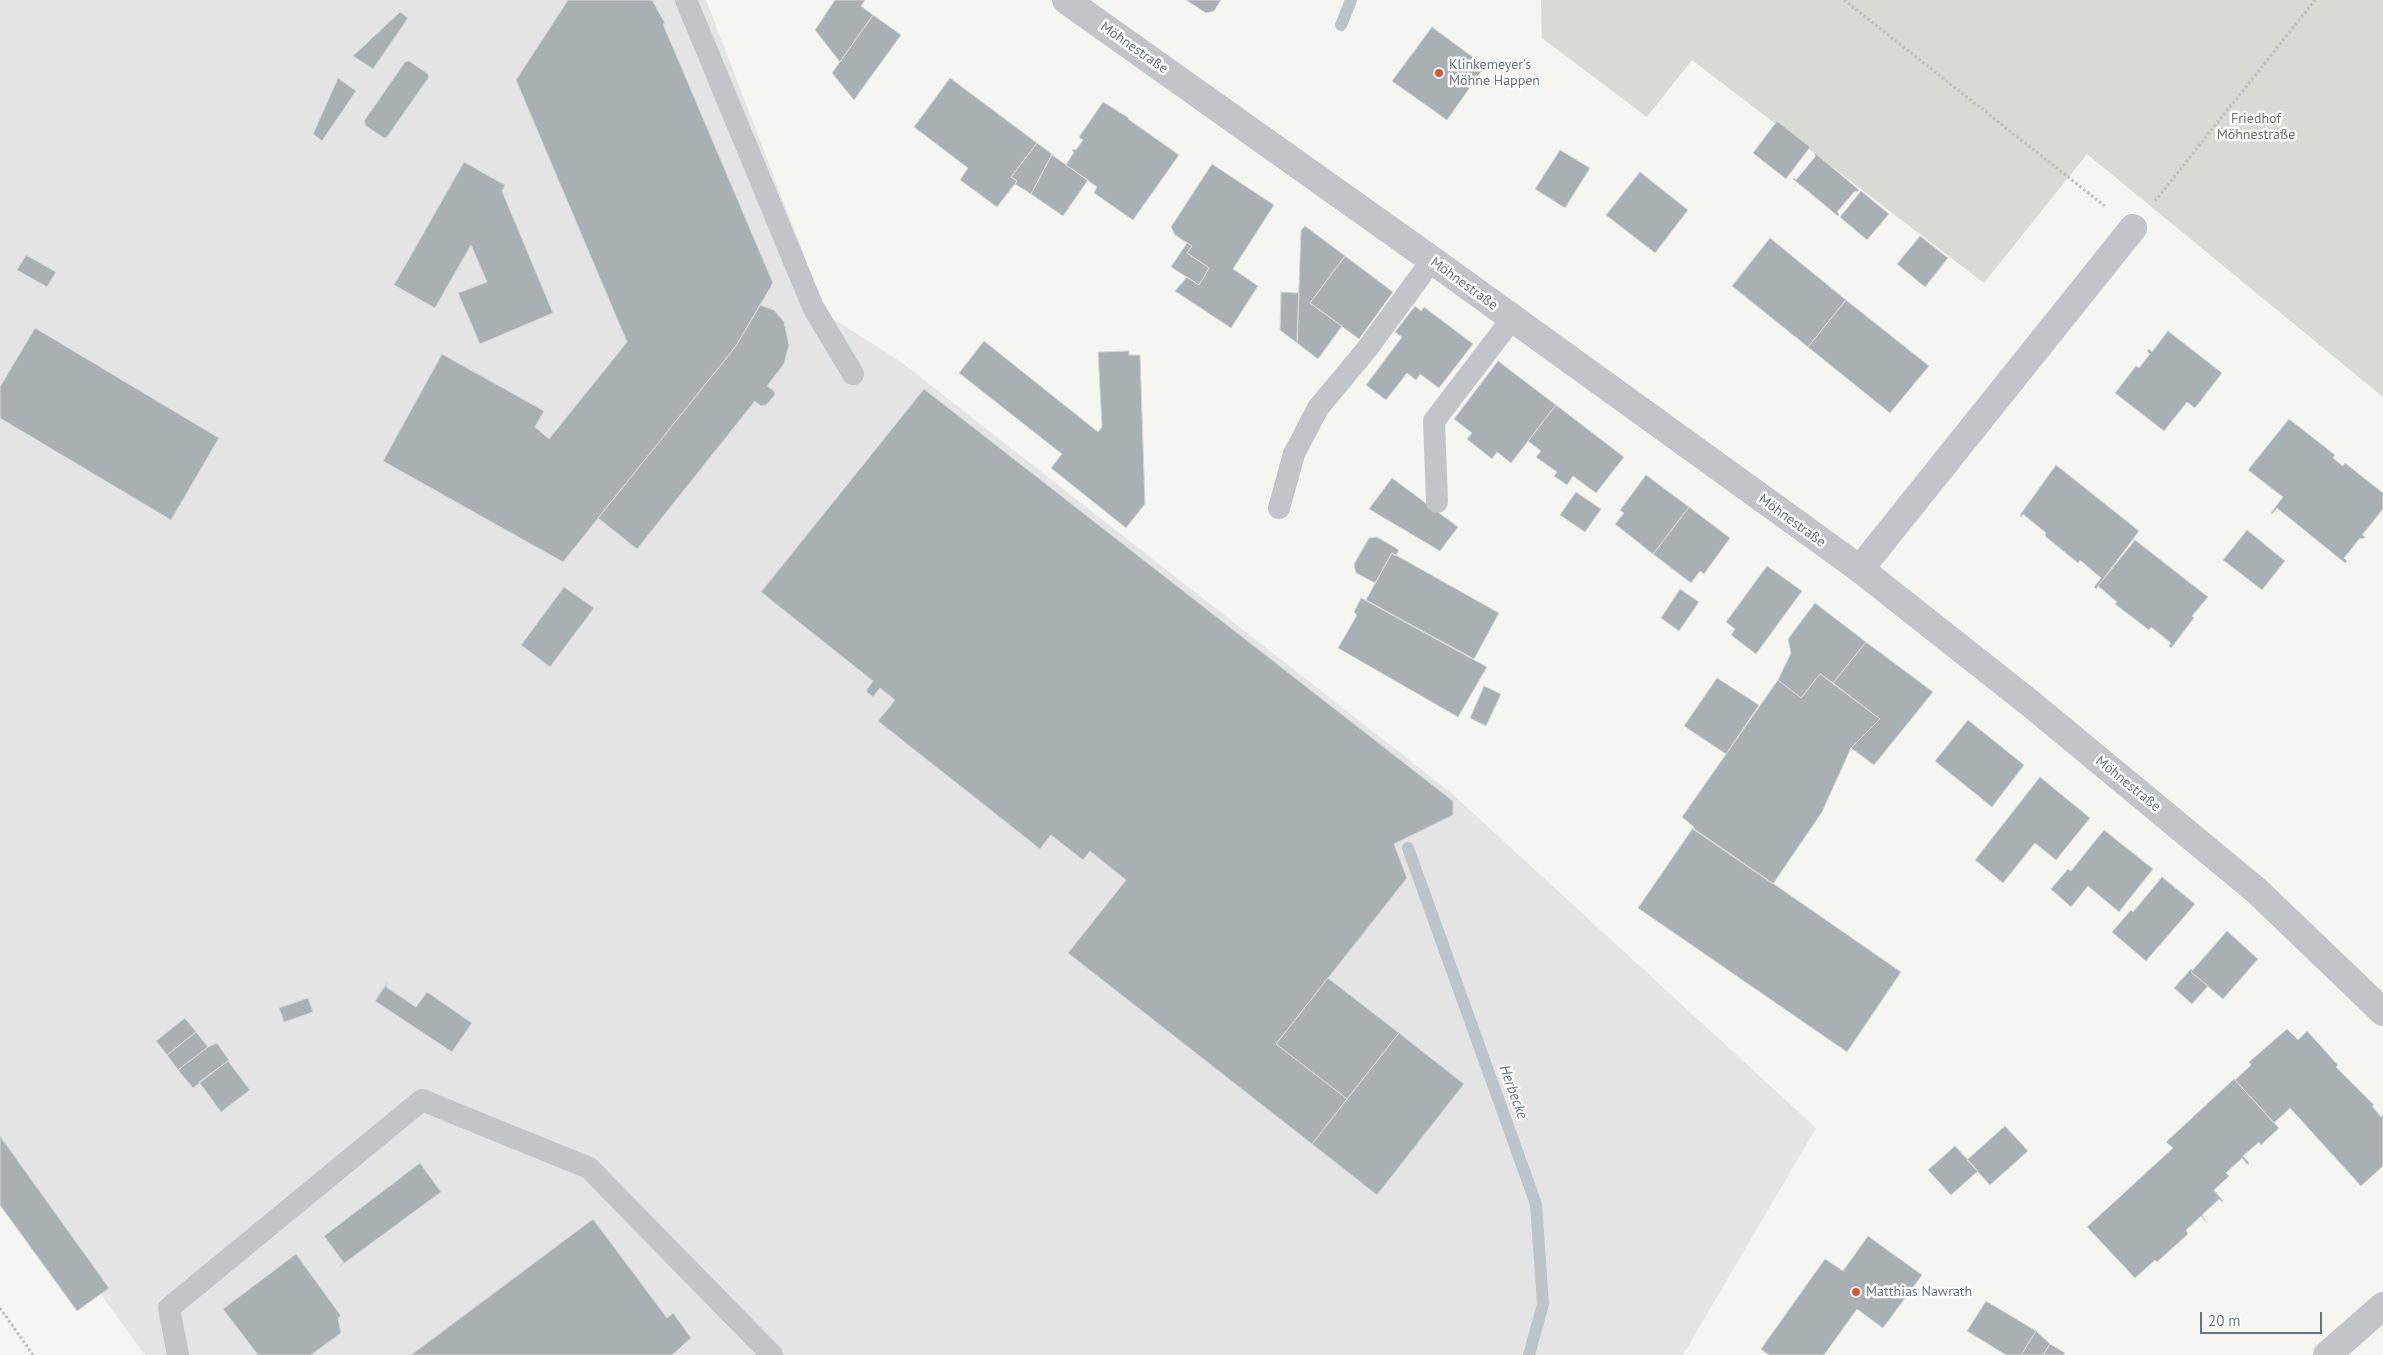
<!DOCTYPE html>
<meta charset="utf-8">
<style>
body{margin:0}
#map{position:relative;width:2383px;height:1355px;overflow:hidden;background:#f5f5f2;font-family:"PT Sans",sans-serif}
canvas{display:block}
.scale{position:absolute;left:2200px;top:1312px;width:122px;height:22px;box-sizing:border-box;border:2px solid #667581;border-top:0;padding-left:6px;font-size:15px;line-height:18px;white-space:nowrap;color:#667581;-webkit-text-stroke:4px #fff;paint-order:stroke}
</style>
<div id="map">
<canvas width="2383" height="1355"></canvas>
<div class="scale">20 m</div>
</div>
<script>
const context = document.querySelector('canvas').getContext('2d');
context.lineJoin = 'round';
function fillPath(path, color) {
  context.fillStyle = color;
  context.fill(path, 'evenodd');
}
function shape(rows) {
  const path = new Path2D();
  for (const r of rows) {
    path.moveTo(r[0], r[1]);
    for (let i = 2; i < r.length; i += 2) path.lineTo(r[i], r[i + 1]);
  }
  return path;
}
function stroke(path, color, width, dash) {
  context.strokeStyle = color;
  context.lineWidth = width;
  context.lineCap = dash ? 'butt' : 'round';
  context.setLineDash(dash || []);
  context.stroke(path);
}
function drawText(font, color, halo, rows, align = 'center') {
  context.font = font + ' "PT Sans",sans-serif';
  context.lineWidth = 5;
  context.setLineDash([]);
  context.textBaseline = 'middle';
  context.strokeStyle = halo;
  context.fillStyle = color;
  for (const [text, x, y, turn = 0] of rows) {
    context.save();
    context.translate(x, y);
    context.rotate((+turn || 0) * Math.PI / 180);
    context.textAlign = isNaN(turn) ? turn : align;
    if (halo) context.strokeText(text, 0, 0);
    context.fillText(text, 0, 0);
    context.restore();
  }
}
const built = shape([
 [0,0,706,0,827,315,901,362,1449,791,1816,1128,1683,1355,145,1355,0,1156]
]);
const green = shape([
 [1541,0,2383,0,2383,397,2087,154,1984,283,1692,60,1647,117,1542,38]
]);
const stream = shape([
 [1341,25,1351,0],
 [1408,848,1536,1204,1543,1304,1529,1355]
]);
const building = shape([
 [568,0,652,0,665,23,663,24,773,283,736,346,563,562,383,461,442,354,544,411,535,427,549,439,627,342,516,80,568,0],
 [835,0,865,0,861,6,873,15,840,62,815,30,835,0],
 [1186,0,1221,0,1214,11,1206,13,1186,0],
 [400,12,408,18,373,69,353,56,400,12],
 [873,15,901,35,854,100,832,73,873,15],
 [1432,27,1485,66,1447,120,1392,81,1432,27],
 [409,61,428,74,429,77,387,137,384,138,366,126,364,121,405,62,409,61],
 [338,78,356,91,322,141,313,134,338,78],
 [950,78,1037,143,1011,177,1017,181,997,207,960,180,968,168,914,127,950,78],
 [1103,102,1129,118,1128,119,1179,155,1133,220,1094,193,1097,187,1066,165,1074,152,1072,151,1073,149,1076,150,1083,140,1079,137,1103,102],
 [1777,121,1810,147,1786,179,1753,153,1777,121],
 [1037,143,1052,154,1031,194,1015,184,1017,181,1011,177,1037,143],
 [1560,150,1590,168,1565,208,1535,189,1560,150],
 [1815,153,1859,190,1857,192,1855,191,1837,212,1839,214,1838,216,1793,179,1794,178,1796,180,1815,157,1815,153],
 [1052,155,1088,180,1063,216,1031,194,1052,155],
 [464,162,505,185,502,191,553,313,480,344,458,293,487,282,471,245,435,308,394,285,464,162],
 [1212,164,1274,205,1233,269,1258,286,1231,328,1175,291,1187,277,1199,285,1209,268,1187,253,1192,246,1175,235,1171,227,1212,164],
 [1640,172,1688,210,1655,253,1606,215,1640,172],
 [1861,191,1889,214,1867,240,1840,217,1861,191],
 [1305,226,1345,256,1310,303,1342,326,1318,359,1297,343,1301,230,1305,226],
 [1920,236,1948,258,1925,287,1897,264,1920,236],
 [1770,238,1846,300,1808,347,1732,286,1770,238],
 [1187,243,1192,246,1187,253,1209,268,1199,285,1171,267,1187,243],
 [26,255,56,272,47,287,17,270,26,255],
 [1345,256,1393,292,1359,339,1310,303,1345,256],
 [1281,292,1299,293,1297,343,1280,330,1281,292],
 [1846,300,1929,366,1890,413,1808,347,1846,300],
 [760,305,774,310,784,322,789,345,784,364,767,386,774,391,775,395,766,405,761,406,755,401,637,549,598,518,736,346,760,305],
 [1415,306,1421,311,1424,307,1473,344,1439,388,1420,374,1416,380,1407,373,1386,400,1366,385,1402,337,1395,332,1415,306],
 [35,328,219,438,171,520,0,418,0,387,35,328],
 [2168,331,2222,373,2195,408,2187,402,2164,431,2115,393,2136,366,2139,368,2150,354,2147,351,2149,349,2152,352,2168,331],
 [984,341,1098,432,1102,427,1098,352,1129,351,1129,355,1140,355,1145,504,1126,528,1051,468,1062,454,959,373,984,341],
 [1498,361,1556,405,1511,463,1497,452,1492,459,1467,439,1472,433,1454,419,1498,361],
 [924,389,1453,801,1453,815,1394,844,1407,878,1276,1044,1347,1099,1312,1144,1068,953,1126,880,1090,851,1083,860,1051,835,1040,849,878,721,895,700,880,688,873,697,866,691,873,681,761,592,924,389],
 [1556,405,1624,457,1596,493,1573,476,1567,485,1554,476,1557,472,1536,457,1541,451,1528,441,1556,405],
 [2289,419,2335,455,2333,458,2343,466,2345,463,2383,493,2383,509,2362,535,2365,537,2363,539,2360,538,2344,558,2347,561,2345,563,2277,508,2272,514,2271,513,2283,497,2248,470,2289,419],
 [2056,465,2139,531,2096,589,2094,587,2101,578,2080,560,2078,563,2045,536,2046,533,2023,514,2021,517,2020,515,2056,465],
 [1646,475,1689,507,1653,554,1615,524,1624,513,1620,510,1646,475],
 [1392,478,1458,527,1440,551,1369,509,1392,478],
 [1576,492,1601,509,1585,532,1560,515,1576,492],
 [1689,507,1730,538,1704,574,1700,571,1691,583,1653,554,1689,507],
 [2247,530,2285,561,2262,590,2223,560,2247,530],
 [1377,537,1399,550,1395,556,1392,553,1375,583,1356,573,1354,564,1369,538,1377,537],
 [2135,540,2208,597,2192,616,2194,618,2171,648,2169,646,2171,643,2151,627,2149,630,2115,604,2117,602,2098,586,2135,540],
 [1392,553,1499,613,1474,659,1366,600,1392,553],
 [1767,566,1802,591,1756,654,1731,635,1735,629,1726,622,1767,566],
 [564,587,594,608,550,667,521,645,564,587],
 [1680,589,1699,602,1679,631,1661,618,1680,589],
 [1361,598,1487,667,1458,717,1338,648,1357,615,1354,612,1361,598],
 [1815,603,1866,642,1833,683,1820,674,1801,698,1778,680,1791,653,1788,639,1815,603],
 [1866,642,1933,692,1874,765,1851,748,1880,719,1833,683,1866,642],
 [1820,674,1880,719,1851,748,1822,812,1773,884,1693,829,1694,827,1682,817,1778,680,1801,698,1820,674],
 [1717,678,1759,705,1726,754,1684,726,1717,678],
 [1484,686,1501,694,1486,726,1470,718,1484,686],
 [1968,720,2024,765,1992,807,1935,761,1968,720],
 [2040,777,2090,818,2056,860,2035,843,2003,883,1975,860,2040,777],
 [1693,828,1901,972,1847,1052,1638,908,1693,828],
 [2104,830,2153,869,2119,912,2088,886,2071,907,2051,889,2068,869,2071,871,2104,830],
 [2162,877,2195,904,2146,961,2112,932,2131,910,2133,912,2162,877],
 [2227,931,2258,959,2223,999,2191,972,2227,931],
 [2191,969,2193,970,2191,972,2208,986,2192,1004,2174,988,2191,969],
 [1328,978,1399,1033,1347,1099,1276,1044,1328,978],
 [387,983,386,987,416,1007,427,992,472,1023,452,1052,375,1001,387,983],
 [308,998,313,1012,284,1022,279,1008,308,998],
 [185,1018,196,1032,167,1055,156,1041,185,1018],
 [2287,1029,2298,1040,2307,1031,2338,1065,2336,1067,2374,1105,2372,1106,2381,1117,2383,1115,2383,1166,2361,1186,2290,1108,2274,1123,2235,1080,2251,1065,2249,1062,2287,1029],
 [196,1032,208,1047,178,1070,167,1055,196,1032],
 [1399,1033,1464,1084,1377,1195,1312,1144,1399,1033],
 [217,1043,229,1060,193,1088,178,1070,208,1047,217,1043],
 [228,1061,250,1090,221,1112,199,1082,228,1061],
 [2234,1079,2279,1128,2261,1145,2259,1142,2243,1156,2249,1163,2248,1165,2242,1158,2226,1173,2229,1176,2214,1190,2223,1201,2222,1202,2219,1199,2202,1215,2207,1223,2201,1216,2186,1230,2188,1234,2157,1262,2155,1260,2135,1278,2087,1227,2173,1148,2166,1142,2234,1079],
 [2005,1126,2028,1151,1990,1185,1967,1160,2005,1126],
 [0,1136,109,1288,77,1311,0,1205,0,1136],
 [1955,1146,1978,1171,1951,1195,1928,1170,1955,1146],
 [420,1163,441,1192,339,1267,344,1263,324,1236,420,1163],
 [593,1219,667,1318,673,1313,691,1338,672,1355,411,1355,593,1219],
 [1868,1236,1922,1275,1883,1328,1857,1309,1824,1355,1769,1355,1761,1349,1825,1259,1843,1271,1868,1236],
 [296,1254,341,1316,338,1318,341,1333,311,1355,258,1355,223,1309,296,1254],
 [1986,1301,2036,1331,2021,1355,2006,1355,1967,1331,1986,1301],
 [2036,1331,2050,1344,2043,1355,2021,1355,2036,1331],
 [2050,1344,2065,1353,2064,1355,2043,1355,2050,1344]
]);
const path = shape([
 [1844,0,2106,207],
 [2155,201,2315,0],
 [0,1308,33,1355]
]);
const service = shape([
 [686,0,813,307,853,374],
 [1437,502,1434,421,1512,319],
 [1279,508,1294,454,1318,408,1367,349,1432,260],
 [178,1355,169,1308,422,1100,589,1168,772,1355]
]);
const minor = shape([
 [1066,0,1432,260,1860,569,2031,704,2257,891,2383,1012],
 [1860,569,2133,228]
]);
const tertiary = shape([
 [2327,1355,2383,1306]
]);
const markers = [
 [1439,73,5,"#d75830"],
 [1856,1292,5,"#d75830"]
];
const streetNames = [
 ["Möhnestraße",1134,48,35],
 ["Möhnestraße",1464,284,36],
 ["Möhnestraße",1792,521,36],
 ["Möhnestraße",2128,784,39]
];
const poiNames = [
 ["Klinkemeyer's",1449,65],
 ["Möhne Happen",1449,81],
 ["Matthias Nawrath",1866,1292]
];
const parkNames = [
 ["Friedhof",2256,119],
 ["Möhnestraße",2256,135]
];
const waterNames = [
 ["Herbecke",1513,1092,70]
];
fillPath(built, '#e3e4e3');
fillPath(green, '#d6dcd3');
stroke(stream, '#bbc4c9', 12);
fillPath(building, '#a8b0b4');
stroke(building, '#d7d7d5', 1);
stroke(path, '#bbbdbf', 3, [2.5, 2.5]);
stroke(service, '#c1c5c8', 22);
stroke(minor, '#c1c5c8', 28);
stroke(tertiary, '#c1c5c8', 28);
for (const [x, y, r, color] of markers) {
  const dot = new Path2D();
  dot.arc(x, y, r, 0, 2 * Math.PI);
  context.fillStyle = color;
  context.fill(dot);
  stroke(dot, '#fff', 2);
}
drawText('14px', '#667581', '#fff', streetNames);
drawText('14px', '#667581', '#fff', poiNames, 'left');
drawText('14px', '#687965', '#fff', parkNames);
drawText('italic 15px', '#62767e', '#fff', waterNames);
</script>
